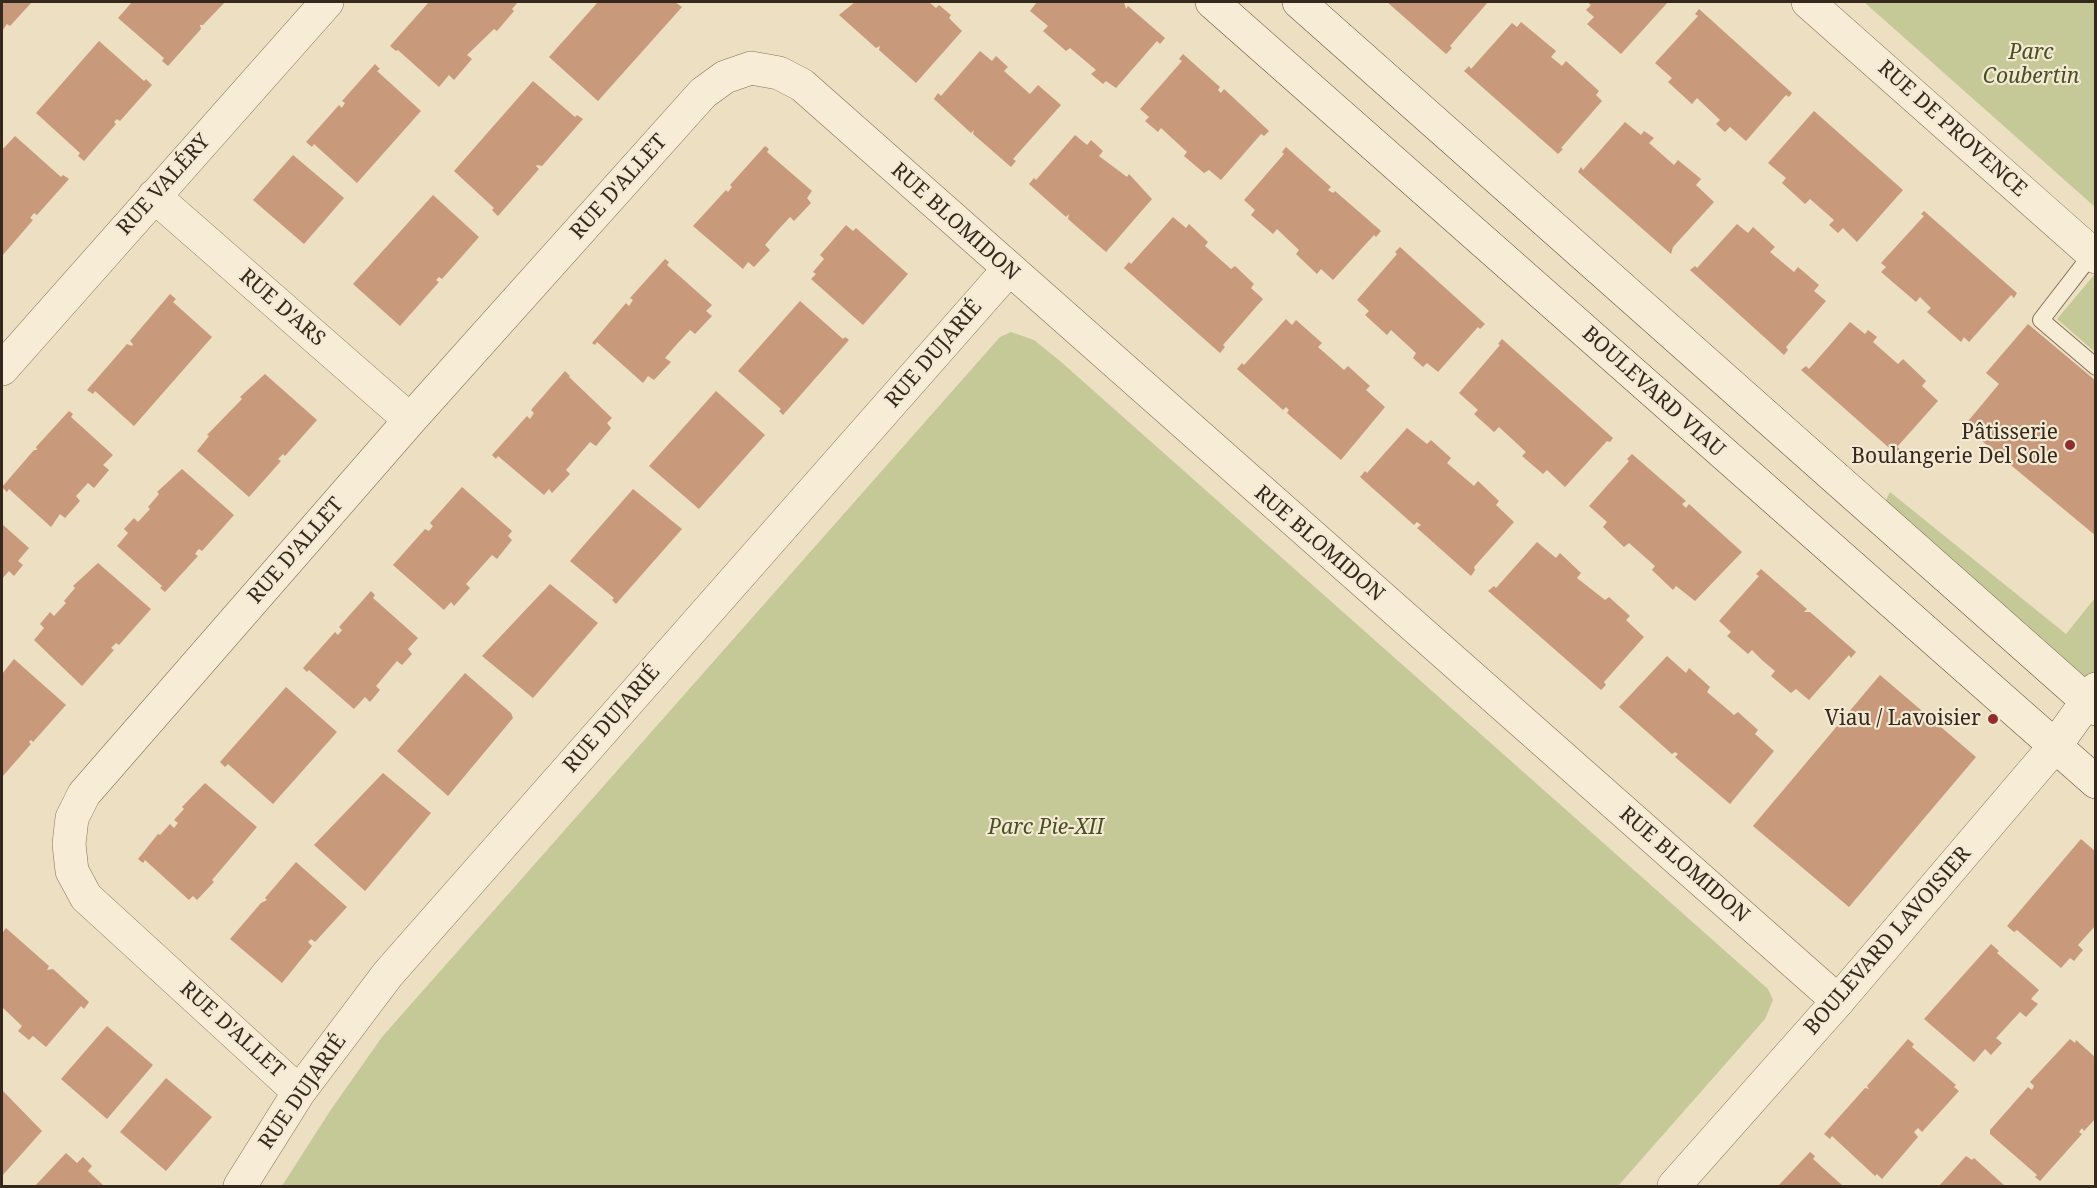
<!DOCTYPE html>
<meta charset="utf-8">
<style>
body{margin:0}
#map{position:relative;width:2097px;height:1188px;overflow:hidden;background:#ecdfc2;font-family:"Noto Serif",serif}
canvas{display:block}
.frame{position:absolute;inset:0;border:3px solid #35291e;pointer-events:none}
</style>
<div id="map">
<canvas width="2097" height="1188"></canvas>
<div class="frame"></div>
</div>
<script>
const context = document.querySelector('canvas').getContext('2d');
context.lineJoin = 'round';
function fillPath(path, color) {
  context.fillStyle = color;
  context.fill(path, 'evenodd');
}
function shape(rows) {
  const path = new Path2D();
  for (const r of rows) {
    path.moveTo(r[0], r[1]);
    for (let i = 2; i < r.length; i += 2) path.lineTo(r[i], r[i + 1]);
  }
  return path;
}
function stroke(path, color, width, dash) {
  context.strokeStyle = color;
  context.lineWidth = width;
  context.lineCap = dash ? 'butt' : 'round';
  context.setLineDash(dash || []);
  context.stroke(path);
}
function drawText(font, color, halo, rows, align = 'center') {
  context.font = font + ' "Noto Serif",serif';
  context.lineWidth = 4.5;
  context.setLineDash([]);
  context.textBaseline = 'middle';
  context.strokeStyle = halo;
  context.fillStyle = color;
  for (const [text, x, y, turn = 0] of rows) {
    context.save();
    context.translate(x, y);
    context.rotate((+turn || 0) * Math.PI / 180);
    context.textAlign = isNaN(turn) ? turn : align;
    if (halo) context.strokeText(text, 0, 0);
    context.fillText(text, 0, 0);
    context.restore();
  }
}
const green = shape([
 [1864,2,2095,2,2095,207],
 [2095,274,2095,352,2057,319],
 [1011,332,1034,340,1060,361,1768,989,1773,1000,1765,1019,1618,1186,282,1186,330,1111,382,1037,1000,337],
 [1890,492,2066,634,2095,598,2095,689,1878,516]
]);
const building = shape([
 [2,2,32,2,10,26,7,24,2,31],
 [132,2,225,2,203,25,200,25,201,29,168,66,162,61,164,58,118,18],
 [429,2,518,2,512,9,514,11,497,31,494,29,467,55,472,59,454,80,449,75,439,87,398,50,396,51,390,46],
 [598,2,675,2,682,7,598,101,549,57],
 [855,2,929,2,936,8,939,5,951,15,949,18,962,31,916,83,879,50,880,46,876,48,839,15],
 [1037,2,1124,2,1126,9,1128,6,1165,38,1160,44,1157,41,1116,88,1106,81,1103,84,1091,74,1096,70,1070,48,1066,51,1043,31,1048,26,1030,11],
 [1387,2,1488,2,1450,46,1452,48,1446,54],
 [1587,2,1668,2,1621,54,1587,24,1594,17,1586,10,1591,5],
 [1699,9,1792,93,1789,97,1786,95,1746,141,1730,127,1725,132,1716,124,1720,120,1697,98,1692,104,1668,82,1672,78,1655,63,1698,16,1695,14],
 [1521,22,1556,51,1551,57,1556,61,1562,66,1566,61,1599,91,1596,95,1602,101,1561,148,1563,149,1558,154,1464,71,1469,66,1471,69,1512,23,1517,27],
 [99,41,144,81,146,79,152,85,120,121,117,119,114,122,116,124,84,161,78,156,80,153,36,113],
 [980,51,992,61,996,56,1008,67,1004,71,1030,94,1038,85,1061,105,1013,159,1016,161,1011,167,973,134,974,130,971,133,934,99,938,93,941,96],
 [1183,54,1220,87,1218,90,1221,93,1224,89,1269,131,1264,136,1261,134,1221,180,1209,170,1204,173,1184,156,1187,152,1161,128,1158,132,1145,121,1149,117,1140,109,1182,61,1179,59],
 [375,64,380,69,377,71,421,111,357,183,314,144,312,147,306,142,339,105,342,108,343,106,345,103,342,101],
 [533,81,575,117,577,115,583,119,542,166,537,165,536,166,539,169,498,216,492,210,494,208,454,171],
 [1814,111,1903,190,1857,242,1843,228,1838,233,1829,225,1834,220,1810,199,1805,204,1782,183,1786,178,1768,163],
 [1625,122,1641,135,1644,131,1654,138,1649,143,1674,165,1678,160,1701,179,1696,185,1714,202,1673,247,1671,254,1578,172,1581,167,1583,170],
 [1075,135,1087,145,1091,140,1103,151,1099,156,1127,177,1129,174,1152,199,1106,252,1068,219,1069,214,1066,217,1029,184,1034,178,1036,180],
 [15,136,61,177,63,175,69,179,37,215,34,213,30,218,33,220,2,256,2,150],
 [765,146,769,149,767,152,812,191,807,198,811,203,794,221,790,217,777,231,765,245,770,250,754,267,748,262,743,269,693,226,726,190,728,192,732,187,730,185],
 [1286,147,1331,187,1328,190,1333,193,1335,191,1381,231,1376,237,1374,235,1333,280,1321,269,1317,274,1296,254,1299,250,1277,229,1273,234,1251,215,1255,210,1244,200,1284,154,1282,152],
 [293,155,344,198,304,244,253,200],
 [433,195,479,237,442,279,439,277,436,280,439,282,400,326,353,284],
 [1924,211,2017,293,2014,298,2011,295,1969,342,1964,337,1961,342,1927,312,1931,308,1920,297,1916,302,1881,272,1886,267,1881,263,1924,216,1921,214],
 [1173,217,1186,228,1189,224,1208,242,1205,246,1231,269,1235,266,1254,284,1251,288,1263,299,1223,345,1225,347,1220,353,1124,268,1129,262,1131,264],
 [1737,224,1748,233,1753,227,1775,247,1770,252,1794,272,1798,267,1819,285,1814,291,1826,301,1786,347,1788,350,1784,355,1690,270,1695,266,1697,268],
 [846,225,853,231,856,228,908,274,863,325,811,279,816,274,813,272,824,259,820,255],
 [1400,247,1485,324,1480,329,1478,327,1438,372,1427,363,1423,367,1413,358,1416,353,1391,330,1387,335,1365,315,1369,311,1357,300,1397,254,1395,252],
 [665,259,669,262,667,265,712,305,706,311,712,316,695,334,690,330,677,344,665,358,671,362,654,380,648,376,643,383,597,342,595,345,592,343,626,303,629,306,633,300,630,298],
 [170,294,176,299,173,302,212,337,134,426,95,391,93,394,87,390,127,344,132,346,133,344,130,341],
 [800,301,843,339,845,337,849,340,783,415,779,411,781,409,738,371],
 [1286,319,1292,325,1296,320,1322,343,1318,347,1344,370,1348,366,1370,386,1366,390,1385,407,1341,460,1287,413,1289,410,1286,407,1283,410,1237,369,1242,363,1244,365],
 [1850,322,1865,334,1868,330,1877,337,1873,342,1898,364,1903,359,1926,381,1922,386,1938,401,1897,447,1901,450,1896,454,1801,370,1806,366,1809,369],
 [2028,324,2096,381,2096,536,1964,426,1999,384,1986,373],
 [1502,339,1613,438,1610,442,1607,441,1565,487,1547,470,1543,474,1522,456,1526,452,1499,427,1494,432,1474,414,1478,410,1459,393,1500,345,1498,344],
 [565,371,570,376,569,377,612,418,607,423,611,428,596,446,590,442,566,470,570,474,552,493,549,489,544,495,498,456,496,459,492,455,527,416,530,419,534,413,531,410],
 [265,374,317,420,285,456,283,454,278,459,281,461,249,497,197,451,209,436,207,435,242,399,240,397],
 [716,391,765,435,699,509,649,466],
 [69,411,73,414,71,417,113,455,103,465,109,470,94,488,88,483,76,496,80,501,65,518,60,514,51,527,9,489,7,492,2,487,34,450,37,450,36,447],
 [1407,428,1427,444,1431,440,1451,458,1447,463,1474,486,1478,481,1499,501,1496,505,1514,522,1474,567,1475,570,1471,576,1417,528,1421,525,1417,522,1414,525,1360,477,1365,471,1367,473],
 [1632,454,1686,501,1682,504,1686,508,1689,504,1742,552,1695,601,1676,586,1673,590,1652,570,1655,566,1629,543,1624,547,1603,527,1607,522,1589,506,1629,461,1627,459],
 [182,469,234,515,202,551,199,549,197,551,195,554,198,556,165,592,160,588,162,586,117,546,128,533,124,529,134,518,138,522,150,509,148,507,159,494,157,492],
 [462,487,512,531,508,536,512,540,497,559,492,555,466,584,470,588,454,606,451,602,444,610,393,565,425,529,429,531,433,526,430,523],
 [633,489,682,529,616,604,612,600,614,598,570,561],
 [2,524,29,548,18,561,23,565,14,576,9,571,2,579],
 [1537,542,1556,558,1560,553,1581,573,1577,578,1605,600,1609,597,1630,616,1626,620,1644,637,1604,682,1606,685,1601,690,1488,591,1494,586,1496,588],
 [98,563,151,609,119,645,116,643,111,648,114,650,82,686,34,640,44,628,40,624,50,612,54,616,66,603,64,601,75,588,73,586],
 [1761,569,1807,609,1804,612,1810,612,1856,652,1851,658,1849,655,1809,700,1796,689,1791,693,1771,676,1775,671,1763,661,1752,650,1748,654,1727,636,1731,632,1719,621,1759,576,1756,574],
 [550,584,598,623,533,698,482,656],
 [371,591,375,595,373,598,418,638,408,649,412,654,402,665,397,661,376,686,380,690,370,702,365,697,354,709,309,670,307,672,303,668,335,632,338,635,342,630,339,627],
 [1667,656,1686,673,1689,668,1710,687,1707,692,1734,715,1738,712,1758,730,1755,734,1774,751,1730,804,1675,757,1678,754,1675,752,1672,754,1619,707],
 [14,659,66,705,33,742,31,740,29,742,31,744,2,777,2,674],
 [465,673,511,713,513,718,448,796,397,751],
 [1880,675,1976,757,1849,907,1753,826],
 [286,687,337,732,273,804,228,764,225,767,220,762],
 [383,773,431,813,365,891,314,845],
 [205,783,257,827,212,880,214,882,197,900,193,896,189,900,145,860,143,863,138,859,158,834,160,835,170,824,174,828,178,823,174,820,184,809,182,807],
 [2081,839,2096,852,2096,925,2078,945,2083,950,2074,961,2070,958,2061,968,2017,930,2014,932,2007,926],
 [296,862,347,907,315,942,311,939,308,942,312,946,282,983,230,939,261,903,267,900,265,898],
 [6,928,49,966,47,970,53,969,89,1002,84,1009,81,1006,46,1047,33,1036,29,1040,18,1031,22,1026,2,1007,2,933],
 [1991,944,1999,951,1997,953,2039,990,2031,999,2038,1004,2026,1017,2020,1012,1996,1038,2002,1043,1991,1055,1985,1049,1974,1062,1924,1019],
 [107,1026,153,1065,107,1119,61,1079],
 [1908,1039,1914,1044,1912,1047,1956,1085,1954,1087,1959,1091,1922,1132,1918,1128,1914,1132,1918,1137,1882,1179,1877,1174,1875,1176,1832,1136,1830,1139,1824,1134,1865,1088,1869,1089,1867,1086],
 [2070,1039,2075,1043,2076,1040,2096,1058,2096,1118,2084,1131,2082,1128,2079,1132,2082,1134,2040,1181,2035,1177,2037,1175,1990,1134,1990,1130,2028,1087,2032,1090,2034,1086,2030,1082],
 [166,1078,212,1117,166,1171,120,1132],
 [2,1090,42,1131,2,1176],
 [1810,1152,1815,1156,1813,1159,1843,1186,1778,1186],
 [66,1153,77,1163,83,1157,92,1166,88,1171,104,1186,35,1186],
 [1966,1156,1972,1160,1974,1158,2005,1186,1939,1186]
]);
const service = shape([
 [2092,254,2041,320,2096,367]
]);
const minor = shape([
 [1808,2,2096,257],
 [154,196,410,420],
 [2,369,327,2],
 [299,1092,86,897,72,871,69,844,72,818,84,794,410,420,703,93,725,77,751,68,779,73,802,85,1838,1001],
 [240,1186,299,1092,388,974,1009,269]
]);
const tertiary = shape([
 [1674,1186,1838,1001,2055,746,2096,689]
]);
const secondary = shape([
 [1212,2,2096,782],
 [1299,2,2096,709]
]);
const markers = [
 [2070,445,6,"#912d2f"],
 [1993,719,6,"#912d2f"]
];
const parkNames = [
 ["Parc",2031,53],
 ["Coubertin",2031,77],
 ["Parc Pie-XII",1046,828]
];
const streetNames = [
 ["RUE DE PROVENCE",1952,129,42],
 ["RUE VALÉRY",164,185,-48],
 ["RUE D'ALLET",619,187,-48],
 ["RUE BLOMIDON",955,222,42],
 ["RUE D'ARS",282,308,41],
 ["RUE DUJARIÉ",934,354,-49],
 ["BOULEVARD VIAU",1653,392,42],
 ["RUE BLOMIDON",1319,544,41],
 ["RUE D'ALLET",296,551,-49],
 ["RUE DUJARIÉ",612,719,-49],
 ["RUE BLOMIDON",1684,865,41],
 ["BOULEVARD LAVOISIER",1888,941,-49],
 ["RUE D'ALLET",232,1030,42],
 ["RUE DUJARIÉ",303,1092,-55]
];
const poiNames = [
 ["Pâtisserie",2058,433],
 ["Boulangerie Del Sole",2058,457],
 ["Viau / Lavoisier",1981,719]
];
fillPath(green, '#c4c997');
fillPath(building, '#c8997a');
stroke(service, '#85705a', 18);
stroke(minor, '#85705a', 34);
stroke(tertiary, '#85705a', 34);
stroke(secondary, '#67523e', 34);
stroke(service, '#f7ecd5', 16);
stroke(minor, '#f7ecd5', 33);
stroke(tertiary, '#f7ecd5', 33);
stroke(secondary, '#f7ecd5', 33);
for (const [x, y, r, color] of markers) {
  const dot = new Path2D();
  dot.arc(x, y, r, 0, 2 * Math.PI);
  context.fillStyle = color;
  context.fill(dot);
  stroke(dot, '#f4e9d2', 2);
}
drawText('italic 21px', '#475125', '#f4e9d2', parkNames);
drawText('21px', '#35291e', '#f4e9d2', streetNames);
drawText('21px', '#35291e', '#f4e9d2', poiNames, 'right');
</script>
